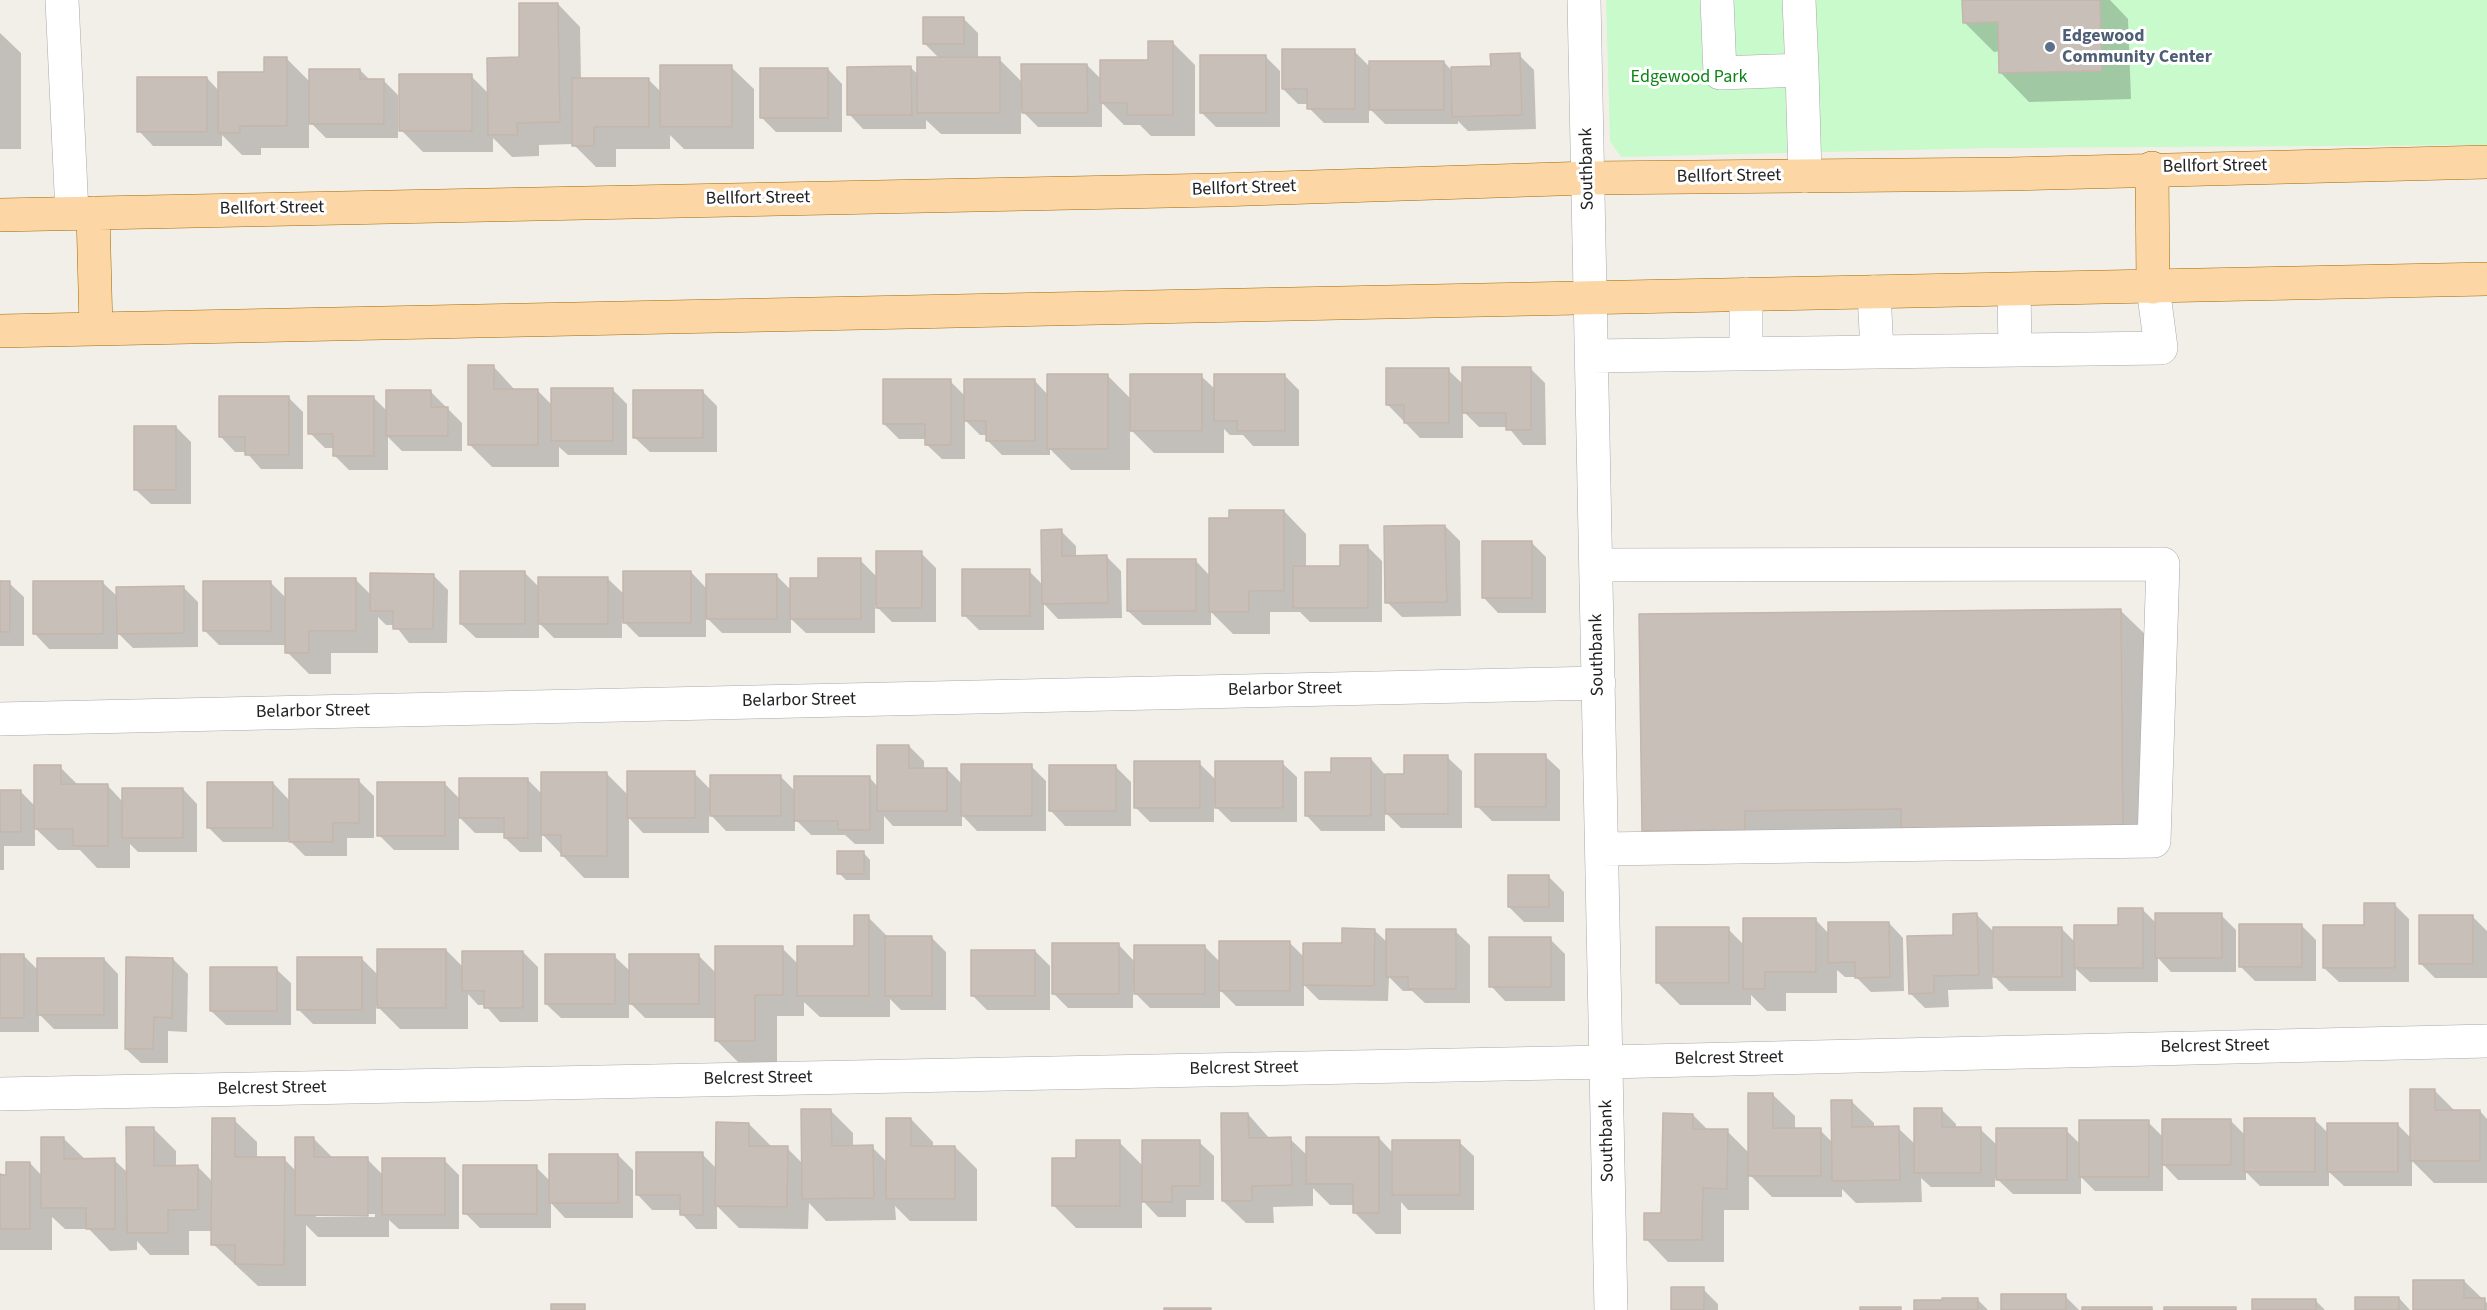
<!DOCTYPE html>
<style>
body{margin:0}
canvas{display:block;background:#f2efe9}
</style>
<canvas width="2487" height="1310"></canvas>
<script>
const context = document.querySelector('canvas').getContext('2d');
context.lineJoin = 'round';
function fillPath(path, color) {
  context.fillStyle = color;
  context.fill(path, 'evenodd');
}
function shape(rows) {
  const path = new Path2D();
  for (const r of rows) {
    path.moveTo(r[0], r[1]);
    for (let i = 2; i < r.length; i += 2) path.lineTo(r[i], r[i + 1]);
  }
  return path;
}
function stroke(path, color, width, dash) {
  context.strokeStyle = color;
  context.lineWidth = width;
  context.lineCap = dash ? 'butt' : 'round';
  context.setLineDash(dash || []);
  context.stroke(path);
}
function drawText(font, color, halo, rows, align = 'center') {
  context.font = font + ' "Source Sans 3",sans-serif';
  context.lineWidth = 6;
  context.setLineDash([]);
  context.textBaseline = 'middle';
  context.strokeStyle = halo;
  context.fillStyle = color;
  for (const [text, x, y, turn = 0] of rows) {
    context.save();
    context.translate(x, y);
    context.rotate((+turn || 0) * Math.PI / 180);
    context.textAlign = isNaN(turn) ? turn : align;
    if (halo) context.strokeText(text, 0, 0);
    context.fillText(text, 0, 0);
    context.restore();
  }
}
const park = shape([
 [1606,0,2487,0,2487,145,1991,148,1621,157,1610,141]
]);
const shadow = shape([
 [1964,0,2110,0,2128,19,2131,99,2029,102,2000,72,2000,51,1994,52,1964,22],
 [558,4,580,27,581,79,648,79,662,93,731,67,754,89,754,149,684,149,670,135,670,149,616,149,616,167,596,167,573,144,539,145,539,156,512,157,493,138,493,152,423,152,401,130,471,76,489,94,521,59],
 [963,18,978,33,978,59,999,59,1023,83,1087,65,1102,80,1149,61,1172,42,1195,65,1195,136,1151,136,1140,125,1124,125,1102,103,1102,127,1038,127,1021,110,1021,134,941,134,926,120,926,129,863,129,849,114,911,68,919,75,940,59,925,44],
 [0,33,21,53,21,149,0,149],
 [1354,51,1370,67,1444,62,1452,71,1492,67,1519,55,1534,70,1536,129,1468,131,1458,121,1458,124,1385,124,1369,108,1369,123,1324,123,1309,108,1309,104,1298,104,1283,89],
 [1265,56,1280,71,1280,127,1216,127,1201,112],
 [287,59,311,83,360,70,370,80,383,80,398,95,398,138,326,138,309,121,309,148,261,148,261,155,242,155,222,135,222,146,153,146,139,131,207,78,219,91,266,74],
 [828,69,842,84,842,132,776,132,761,117],
 [493,366,515,390,537,390,553,406,612,389,627,404,627,455,568,455,559,447,559,467,492,467,470,445],
 [1530,368,1545,383,1546,445,1523,445,1508,427,1479,427,1463,411,1463,438,1420,438,1388,405,1448,370,1464,385],
 [1108,376,1132,400,1201,376,1215,389,1285,376,1299,390,1299,446,1253,446,1243,435,1230,435,1224,429,1224,453,1154,453,1130,429,1130,470,1071,470,1050,449,1050,455,1002,455,987,440,987,435,980,435,965,420,965,459,942,459,927,445,927,439,899,439,884,424,950,381,965,396,1035,381,1048,395],
 [430,391,462,423,462,451,402,451,388,437,388,470,349,470,334,455,334,448,325,448,310,433,373,397,387,411],
 [702,391,717,406,717,452,650,452,635,438],
 [288,397,303,412,303,469,261,469,246,452,235,452,221,437],
 [176,427,191,442,191,504,151,504,136,490],
 [1284,511,1306,534,1306,568,1341,568,1367,546,1382,561,1382,622,1310,622,1300,612,1270,612,1270,634,1233,634,1211,612,1211,625,1143,625,1128,611,1196,561,1210,576,1230,520],
 [1445,526,1460,541,1461,616,1402,617,1387,602],
 [1061,531,1076,546,1076,557,1106,556,1121,571,1122,618,1058,619,1044,604,1044,630,979,630,964,615,1029,571,1043,585],
 [1532,543,1546,557,1546,613,1498,613,1484,598],
 [921,553,936,568,936,622,892,622,875,605,875,633,806,633,791,619,791,633,722,633,706,617,706,637,639,637,622,620,622,638,554,638,539,623,539,638,476,638,461,624,524,572,539,587,607,578,625,595,691,572,707,589,777,576,791,590,860,560,877,577],
 [433,575,448,590,447,643,409,643,395,625,386,625,378,617,378,653,331,653,331,674,309,674,287,652,287,645,219,645,204,630,271,583,287,599,355,579,371,595],
 [0,583,9,583,24,597,24,646,0,646],
 [103,583,118,597,183,587,198,602,198,647,133,648,118,633,118,649,49,649,35,634],
 [2120,610,2150,639,2152,855,1673,860,1643,831],
 [909,746,924,761,924,769,947,769,963,785,1031,766,1046,781,1046,831,977,831,962,815,962,826,893,826,884,816,884,844,855,844,845,835,811,835,795,819,795,831,726,831,709,813,709,833,643,833,629,818,629,878,584,878,542,834,542,852,520,852,505,838,505,833,475,833,459,817,459,850,394,850,379,835,444,783,460,799,528,780,543,795,607,774,628,795,694,773,711,790,780,776,796,792,869,777,878,787],
 [1545,756,1560,770,1560,821,1492,821,1477,806],
 [1447,757,1462,771,1462,828,1401,828,1385,812,1385,831,1321,831,1307,816,1332,774,1371,759,1385,775,1405,775],
 [1199,763,1216,780,1282,763,1297,777,1297,822,1231,822,1214,805,1214,822,1150,822,1135,807],
 [60,767,79,786,108,786,123,802,183,789,197,804,197,852,138,852,130,844,130,868,97,868,80,850,58,850,35,828,35,846,4,846,4,870,0,870,0,791,20,791,35,806],
 [1116,767,1131,782,1131,826,1065,826,1051,811],
 [359,781,374,796,374,838,347,838,347,856,305,856,288,839,288,842,223,842,208,827,273,783,290,801],
 [863,852,870,860,870,880,846,880,839,873],
 [1549,877,1564,892,1564,922,1524,922,1509,907],
 [2394,904,2409,919,2409,982,2339,982,2324,968,2366,926],
 [2143,910,2157,924,2221,915,2236,930,2236,972,2171,972,2158,958,2158,982,2090,982,2076,969,2076,991,2009,991,1992,974,1993,989,1948,990,1949,1007,1925,1008,1910,993,1955,936,1977,915,1994,932,2062,929,2075,942,2119,926],
 [868,917,889,938,932,938,946,952,946,1010,901,1010,890,999,890,1017,820,1017,804,1002,804,1016,777,1016,777,1062,738,1062,716,1040,716,1018,645,1018,629,1002,629,1018,561,1018,546,1004,614,956,631,972,699,956,716,973,782,948,798,964,855,948],
 [2473,917,2487,931,2487,978,2435,978,2420,963],
 [1815,919,1829,934,1889,923,1903,938,1904,991,1871,992,1856,977,1845,977,1837,970,1837,993,1786,993,1786,1011,1767,1011,1751,995,1751,1005,1680,1005,1658,983,1728,929,1744,945],
 [2301,925,2316,940,2316,981,2255,981,2240,966],
 [1374,930,1388,943,1455,931,1470,945,1470,1003,1425,1003,1412,991,1403,991,1389,977,1388,1001,1319,1000,1304,985,1304,1006,1236,1006,1220,990,1220,1008,1150,1008,1133,991,1133,1008,1068,1008,1053,993,1118,944,1135,962,1205,947,1221,963,1289,942,1304,957,1343,945],
 [1550,939,1565,954,1565,1001,1505,1001,1491,986],
 [446,950,464,968,523,952,538,967,538,1022,500,1022,485,1005,478,1005,468,994,468,1029,400,1029,376,1005,376,1024,313,1024,298,1009,361,958,378,975],
 [1035,951,1050,966,1050,1010,987,1010,972,995],
 [0,956,24,956,39,971,104,959,118,974,118,1029,54,1029,39,1014,39,1032,0,1032],
 [173,959,188,974,187,1032,168,1031,168,1063,141,1063,126,1049],
 [276,969,291,983,291,1025,226,1025,211,1011],
 [2435,1091,2455,1111,2480,1111,2487,1119,2487,1183,2434,1183,2412,1161,2412,1186,2344,1186,2329,1172,2329,1186,2260,1186,2246,1172,2246,1180,2178,1180,2163,1164,2163,1191,2095,1191,2081,1177,2081,1194,2013,1194,1995,1177,1995,1187,1931,1187,1921,1178,1922,1202,1856,1203,1842,1189,1842,1197,1772,1197,1749,1174,1749,1210,1724,1210,1724,1262,1668,1262,1646,1239,1663,1214,1693,1115,1708,1130,1727,1131,1750,1154,1772,1094,1795,1116,1795,1130,1820,1130,1833,1143,1851,1101,1874,1123,1874,1128,1898,1128,1916,1145,1941,1109,1956,1124,1956,1129,1980,1129,1998,1146,2066,1130,2080,1144,2148,1122,2163,1137,2231,1121,2245,1135,2314,1119,2329,1134,2397,1124,2411,1138],
 [831,1111,853,1133,853,1147,872,1147,887,1162,911,1119,933,1142,933,1147,955,1147,977,1169,977,1221,910,1221,895,1206,896,1220,826,1221,809,1203,808,1229,739,1228,717,1206,717,1229,696,1229,682,1214,682,1210,652,1210,638,1195,702,1154,717,1169,749,1124,772,1147,787,1148,803,1164],
 [1248,1114,1270,1139,1290,1139,1308,1156,1379,1138,1393,1153,1459,1142,1474,1156,1474,1210,1408,1210,1401,1202,1401,1234,1376,1234,1354,1212,1354,1205,1330,1205,1313,1188,1313,1206,1273,1207,1274,1223,1246,1223,1223,1201],
 [234,1120,257,1142,257,1159,284,1159,296,1171,313,1138,334,1159,367,1159,384,1176,444,1160,459,1175,459,1229,399,1229,389,1220,389,1237,318,1237,306,1225,306,1286,258,1286,213,1244,213,1231,189,1231,189,1255,150,1255,137,1241,137,1250,110,1251,89,1229,65,1229,52,1217,52,1250,0,1250,0,1173,8,1176,30,1163,42,1176,63,1138,86,1160,114,1160,128,1173,154,1129,176,1151,176,1167,198,1167,213,1182],
 [316,1214,375,1214,375,1217,316,1217],
 [1119,1142,1143,1166,1199,1142,1214,1156,1214,1200,1186,1200,1186,1217,1158,1217,1142,1200,1142,1228,1076,1228,1053,1205,1077,1160],
 [618,1155,633,1170,633,1218,565,1218,551,1203,551,1228,480,1228,465,1213,536,1167,550,1181],
 [2464,1281,2487,1303,2487,1310,2415,1310],
 [1703,1289,1718,1304,1718,1310,1673,1310],
 [2065,1296,2079,1310,2002,1310],
 [2399,1298,2410,1310,2357,1310],
 [1977,1299,1988,1310,1916,1310],
 [2315,1300,2325,1310,2254,1310]
]);
const building = shape([
 [1962,0,2100,0,2102,71,1999,73,1998,22,1963,23,1962,0],
 [519,3,558,3,560,122,517,123,518,135,488,135,487,58,519,57,519,3],
 [923,17,964,17,964,44,923,44,923,17],
 [1148,41,1173,41,1173,115,1127,115,1127,103,1100,103,1100,60,1148,60,1148,41],
 [1282,49,1355,49,1355,109,1307,109,1307,89,1282,89,1282,49],
 [1520,53,1522,115,1452,117,1451,67,1491,66,1490,54,1520,53],
 [1200,55,1266,55,1266,113,1200,113,1200,55],
 [264,57,287,57,287,126,240,126,240,133,218,133,218,72,264,72,264,57],
 [917,57,1000,57,1000,113,917,113,917,57],
 [1369,61,1444,61,1444,110,1369,110,1369,61],
 [1021,64,1087,64,1088,113,1022,113,1021,64],
 [660,65,732,65,732,127,660,127,660,65],
 [911,66,912,115,847,115,847,67,911,66],
 [760,68,828,68,828,118,760,118,760,68],
 [309,69,360,69,360,79,384,79,384,124,309,124,309,69],
 [399,74,472,74,472,131,399,131,399,74],
 [137,77,207,77,207,132,137,132,137,77],
 [572,78,649,78,649,127,594,127,594,146,572,146,572,78],
 [468,365,494,365,494,389,538,389,538,445,468,445,468,365],
 [1462,367,1531,367,1531,430,1506,430,1506,413,1462,413,1462,367],
 [1386,368,1449,368,1449,423,1404,423,1404,405,1386,405,1386,368],
 [1047,374,1108,374,1108,449,1047,449,1047,374],
 [1130,374,1202,374,1202,431,1130,431,1130,374],
 [1214,374,1285,374,1285,431,1237,431,1237,421,1214,421,1214,374],
 [883,379,951,379,951,445,925,445,925,424,883,424,883,379],
 [964,379,1035,379,1035,441,986,441,986,421,964,421,964,379],
 [551,388,613,388,613,441,551,441,551,388],
 [386,390,431,390,431,407,448,407,448,436,386,436,386,390],
 [633,390,703,390,703,438,633,438,633,390],
 [219,396,289,396,289,455,245,455,245,437,219,437,219,396],
 [308,396,374,396,374,456,333,456,333,434,308,434,308,396],
 [134,426,176,426,176,490,134,490,134,426],
 [1229,510,1284,510,1284,591,1249,591,1249,612,1209,612,1209,518,1229,518,1229,510],
 [1445,525,1447,602,1385,603,1384,526,1445,525],
 [1062,529,1062,556,1107,555,1108,603,1042,604,1041,530,1062,529],
 [1482,541,1532,541,1532,598,1482,598,1482,541],
 [1340,545,1368,545,1368,608,1293,608,1293,566,1340,566,1340,545],
 [876,551,922,551,922,608,876,608,876,551],
 [818,558,861,558,861,619,790,619,790,578,818,578,818,558],
 [1127,559,1196,559,1196,611,1127,611,1127,559],
 [962,569,1030,569,1030,616,962,616,962,569],
 [460,571,525,571,525,624,460,624,460,571],
 [623,571,691,571,691,623,623,623,623,571],
 [370,573,434,574,433,629,393,629,393,611,370,611,370,573],
 [706,574,777,574,777,619,706,619,706,574],
 [538,577,608,577,608,624,538,624,538,577],
 [285,578,356,578,356,631,309,631,309,653,285,653,285,578],
 [0,581,10,581,10,632,0,632,0,581],
 [33,581,103,581,103,634,33,634,33,581],
 [203,581,271,581,271,631,203,631,203,581],
 [184,586,184,633,117,634,116,587,184,586],
 [2121,609,2123,826,1901,828,1901,809,1745,811,1745,830,1642,831,1639,614,2121,609],
 [877,745,909,745,909,768,947,768,947,811,877,811,877,745],
 [1475,754,1546,754,1546,807,1475,807,1475,754],
 [1404,755,1448,755,1448,814,1385,814,1385,774,1404,774,1404,755],
 [1331,758,1371,758,1371,816,1305,816,1305,772,1331,772,1331,758],
 [1134,761,1200,761,1200,808,1134,808,1134,761],
 [1215,761,1283,761,1283,808,1215,808,1215,761],
 [961,764,1032,764,1032,816,961,816,961,764],
 [34,765,61,765,61,784,108,784,108,846,73,846,73,829,34,829,34,765],
 [1049,765,1116,765,1116,811,1049,811,1049,765],
 [627,771,695,771,695,818,627,818,627,771],
 [541,772,607,772,607,856,561,856,561,835,541,835,541,772],
 [710,775,781,775,781,816,710,816,710,775],
 [794,776,870,776,870,830,838,830,838,821,794,821,794,776],
 [459,778,528,778,528,838,504,838,504,818,459,818,459,778],
 [289,779,359,779,359,823,333,823,333,842,289,842,289,779],
 [207,782,273,782,273,828,207,828,207,782],
 [377,782,445,782,445,836,377,836,377,782],
 [122,788,183,788,183,838,122,838,122,788],
 [0,790,21,790,21,832,0,832,0,790],
 [837,851,864,851,864,874,837,874,837,851],
 [1508,875,1549,875,1549,907,1508,907,1508,875],
 [2364,903,2395,903,2395,968,2323,968,2323,925,2364,925,2364,903],
 [2118,908,2143,908,2143,968,2074,968,2074,925,2118,925,2118,908],
 [1977,913,1979,975,1934,976,1934,993,1909,994,1907,936,1953,935,1953,914,1977,913],
 [2155,913,2222,913,2222,958,2155,958,2155,913],
 [854,915,869,915,869,996,797,996,797,946,854,946,854,915],
 [2419,915,2473,915,2473,964,2419,964,2419,915],
 [1743,918,1816,918,1816,972,1765,972,1765,989,1743,989,1743,918],
 [1828,922,1889,922,1890,977,1855,978,1855,962,1828,963,1828,922],
 [2239,924,2302,924,2302,967,2239,967,2239,924],
 [1656,927,1729,927,1729,983,1656,983,1656,927],
 [1993,927,2062,927,2062,977,1993,977,1993,927],
 [1342,928,1375,929,1374,986,1303,985,1303,943,1342,943,1342,928],
 [1386,929,1456,929,1456,989,1408,989,1408,977,1386,977,1386,929],
 [885,936,932,936,932,996,885,996,885,936],
 [1489,937,1551,937,1551,987,1489,987,1489,937],
 [1219,941,1290,941,1290,991,1219,991,1219,941],
 [1052,943,1119,943,1119,994,1052,994,1052,943],
 [1134,945,1205,945,1205,994,1134,994,1134,945],
 [715,946,783,946,783,995,755,995,755,1041,715,1041,715,946],
 [377,949,446,949,446,1008,377,1008,377,949],
 [971,950,1035,950,1035,996,971,996,971,950],
 [462,951,523,951,523,1008,484,1008,484,991,462,991,462,951],
 [0,954,24,954,24,1018,0,1018,0,954],
 [545,954,615,954,615,1004,545,1004,545,954],
 [629,954,699,954,699,1004,629,1004,629,954],
 [126,957,173,958,172,1018,154,1017,153,1049,125,1049,126,957],
 [297,957,362,957,362,1010,297,1010,297,957],
 [37,958,104,958,104,1015,37,1015,37,958],
 [210,967,277,967,277,1011,210,1011,210,967],
 [2410,1089,2435,1089,2435,1110,2480,1110,2480,1161,2410,1161,2410,1089],
 [1748,1093,1773,1093,1773,1128,1821,1128,1821,1176,1748,1176,1748,1093],
 [1831,1100,1852,1100,1852,1127,1899,1126,1900,1180,1832,1181,1831,1100],
 [1914,1108,1942,1108,1942,1127,1981,1127,1981,1173,1914,1173,1914,1108],
 [801,1109,831,1109,832,1146,873,1145,874,1198,802,1199,801,1109],
 [1221,1113,1248,1113,1249,1138,1291,1137,1292,1185,1252,1186,1252,1201,1222,1201,1221,1113],
 [1663,1113,1693,1114,1693,1129,1728,1129,1727,1189,1703,1188,1702,1240,1644,1240,1644,1213,1661,1213,1663,1113],
 [212,1118,235,1118,235,1157,285,1157,284,1265,235,1264,235,1245,211,1245,212,1118],
 [886,1118,911,1118,911,1146,955,1146,955,1199,886,1199,886,1118],
 [2244,1118,2315,1118,2315,1172,2244,1172,2244,1118],
 [2162,1119,2231,1119,2231,1165,2162,1165,2162,1119],
 [2079,1120,2149,1120,2149,1177,2079,1177,2079,1120],
 [716,1122,749,1123,749,1146,788,1146,787,1207,715,1206,716,1122],
 [2327,1123,2398,1123,2398,1172,2327,1172,2327,1123],
 [126,1127,154,1127,154,1166,198,1165,198,1210,168,1210,168,1233,127,1233,126,1127],
 [1996,1128,2067,1128,2067,1180,1996,1180,1996,1128],
 [41,1137,64,1137,64,1159,115,1158,115,1229,86,1229,86,1208,41,1208,41,1137],
 [295,1137,314,1137,314,1157,368,1157,368,1216,295,1215,295,1137],
 [1306,1137,1379,1137,1379,1213,1353,1213,1353,1184,1306,1184,1306,1137],
 [1076,1140,1120,1140,1120,1206,1052,1206,1052,1158,1076,1158,1076,1140],
 [1142,1140,1200,1140,1200,1186,1172,1186,1172,1202,1142,1202,1142,1140],
 [1392,1140,1460,1140,1460,1195,1392,1195,1392,1140],
 [636,1152,703,1152,703,1215,680,1215,680,1195,636,1195,636,1152],
 [549,1154,618,1154,618,1203,549,1203,549,1154],
 [382,1158,445,1158,445,1215,382,1215,382,1158],
 [6,1162,30,1162,30,1229,0,1229,0,1175,6,1175,6,1162],
 [463,1165,537,1165,537,1214,463,1214,463,1165],
 [2413,1280,2464,1280,2464,1298,2485,1298,2485,1310,2413,1310,2413,1280],
 [1671,1287,1704,1287,1704,1310,1671,1310,1671,1287],
 [2001,1294,2066,1294,2066,1310,2001,1310,2001,1294],
 [2355,1297,2399,1297,2399,1310,2355,1310,2355,1297],
 [1942,1298,1978,1298,1978,1310,1914,1310,1914,1300,1942,1300,1942,1298],
 [2252,1299,2316,1299,2316,1310,2252,1310,2252,1299],
 [551,1304,585,1304,585,1310,551,1310,551,1304],
 [1860,1307,1901,1307,1901,1310,1860,1310,1860,1307],
 [2082,1307,2152,1307,2152,1310,2082,1310,2082,1307],
 [2164,1307,2236,1307,2236,1310,2164,1310,2164,1307],
 [1164,1308,1211,1308,1211,1310,1164,1310,1164,1308]
]);
const minor = shape([
 [62,0,72,213],
 [1584,0,1611,1310],
 [1717,0,1720,73,1802,70,1799,0],
 [1802,70,1805,176],
 [2014,290,2015,350],
 [1874,292,1877,352],
 [1746,294,1746,354],
 [1592,356,2161,348,2153,287],
 [1596,565,2163,564,2154,841,1602,849],
 [0,719,1599,683],
 [0,1094,1606,1062,2487,1041]
]);
const major = shape([
 [2152,168,2153,287],
 [93,213,96,328],
 [0,215,1218,190,1589,178,2009,174,2487,162],
 [0,331,2487,279]
]);
const markers = [
 [2050,47,6,"#5c6f8a"]
];
const serviceNames = [
 ["Edgewood",2062,37],
 ["Community Center",2062,58]
];
const parkNames = [
 ["Edgewood Park",1689,78]
];
const streetNames = [
 ["Bellfort Street",2215,167,-1],
 ["Southbank",1588,169,-91],
 ["Bellfort Street",1729,177,-1],
 ["Bellfort Street",1244,189,-2],
 ["Bellfort Street",758,199,-1],
 ["Bellfort Street",272,209,-1],
 ["Southbank",1598,655,-91],
 ["Belarbor Street",1285,690,-1],
 ["Belarbor Street",799,701,-1],
 ["Belarbor Street",313,712,-1],
 ["Belcrest Street",2215,1047,-1],
 ["Belcrest Street",1729,1059,-1],
 ["Belcrest Street",1244,1069,-1],
 ["Belcrest Street",758,1079,-1],
 ["Belcrest Street",272,1089,-1],
 ["Southbank",1608,1141,-91]
];
fillPath(park, '#c8facc');
fillPath(shadow, '#0003');
fillPath(building, '#c7bfb8');
stroke(building, '#c4b6ab', 1.5);
stroke(minor, '#a9a9a9', 34);
stroke(major, '#a06b00', 34);
stroke(minor, '#fff', 33);
stroke(major, '#fcd6a4', 33);
for (const [x, y, r, color] of markers) {
  const dot = new Path2D();
  dot.arc(x, y, r, 0, 2 * Math.PI);
  context.fillStyle = color;
  context.fill(dot);
  stroke(dot, '#fff', 2);
}
drawText('bold 18px', '#4e5e75', '#fff', serviceNames, 'left');
drawText('18px', '#0c8416', '#fff', parkNames);
drawText('18px', '#222', '#fff', streetNames);
</script>
